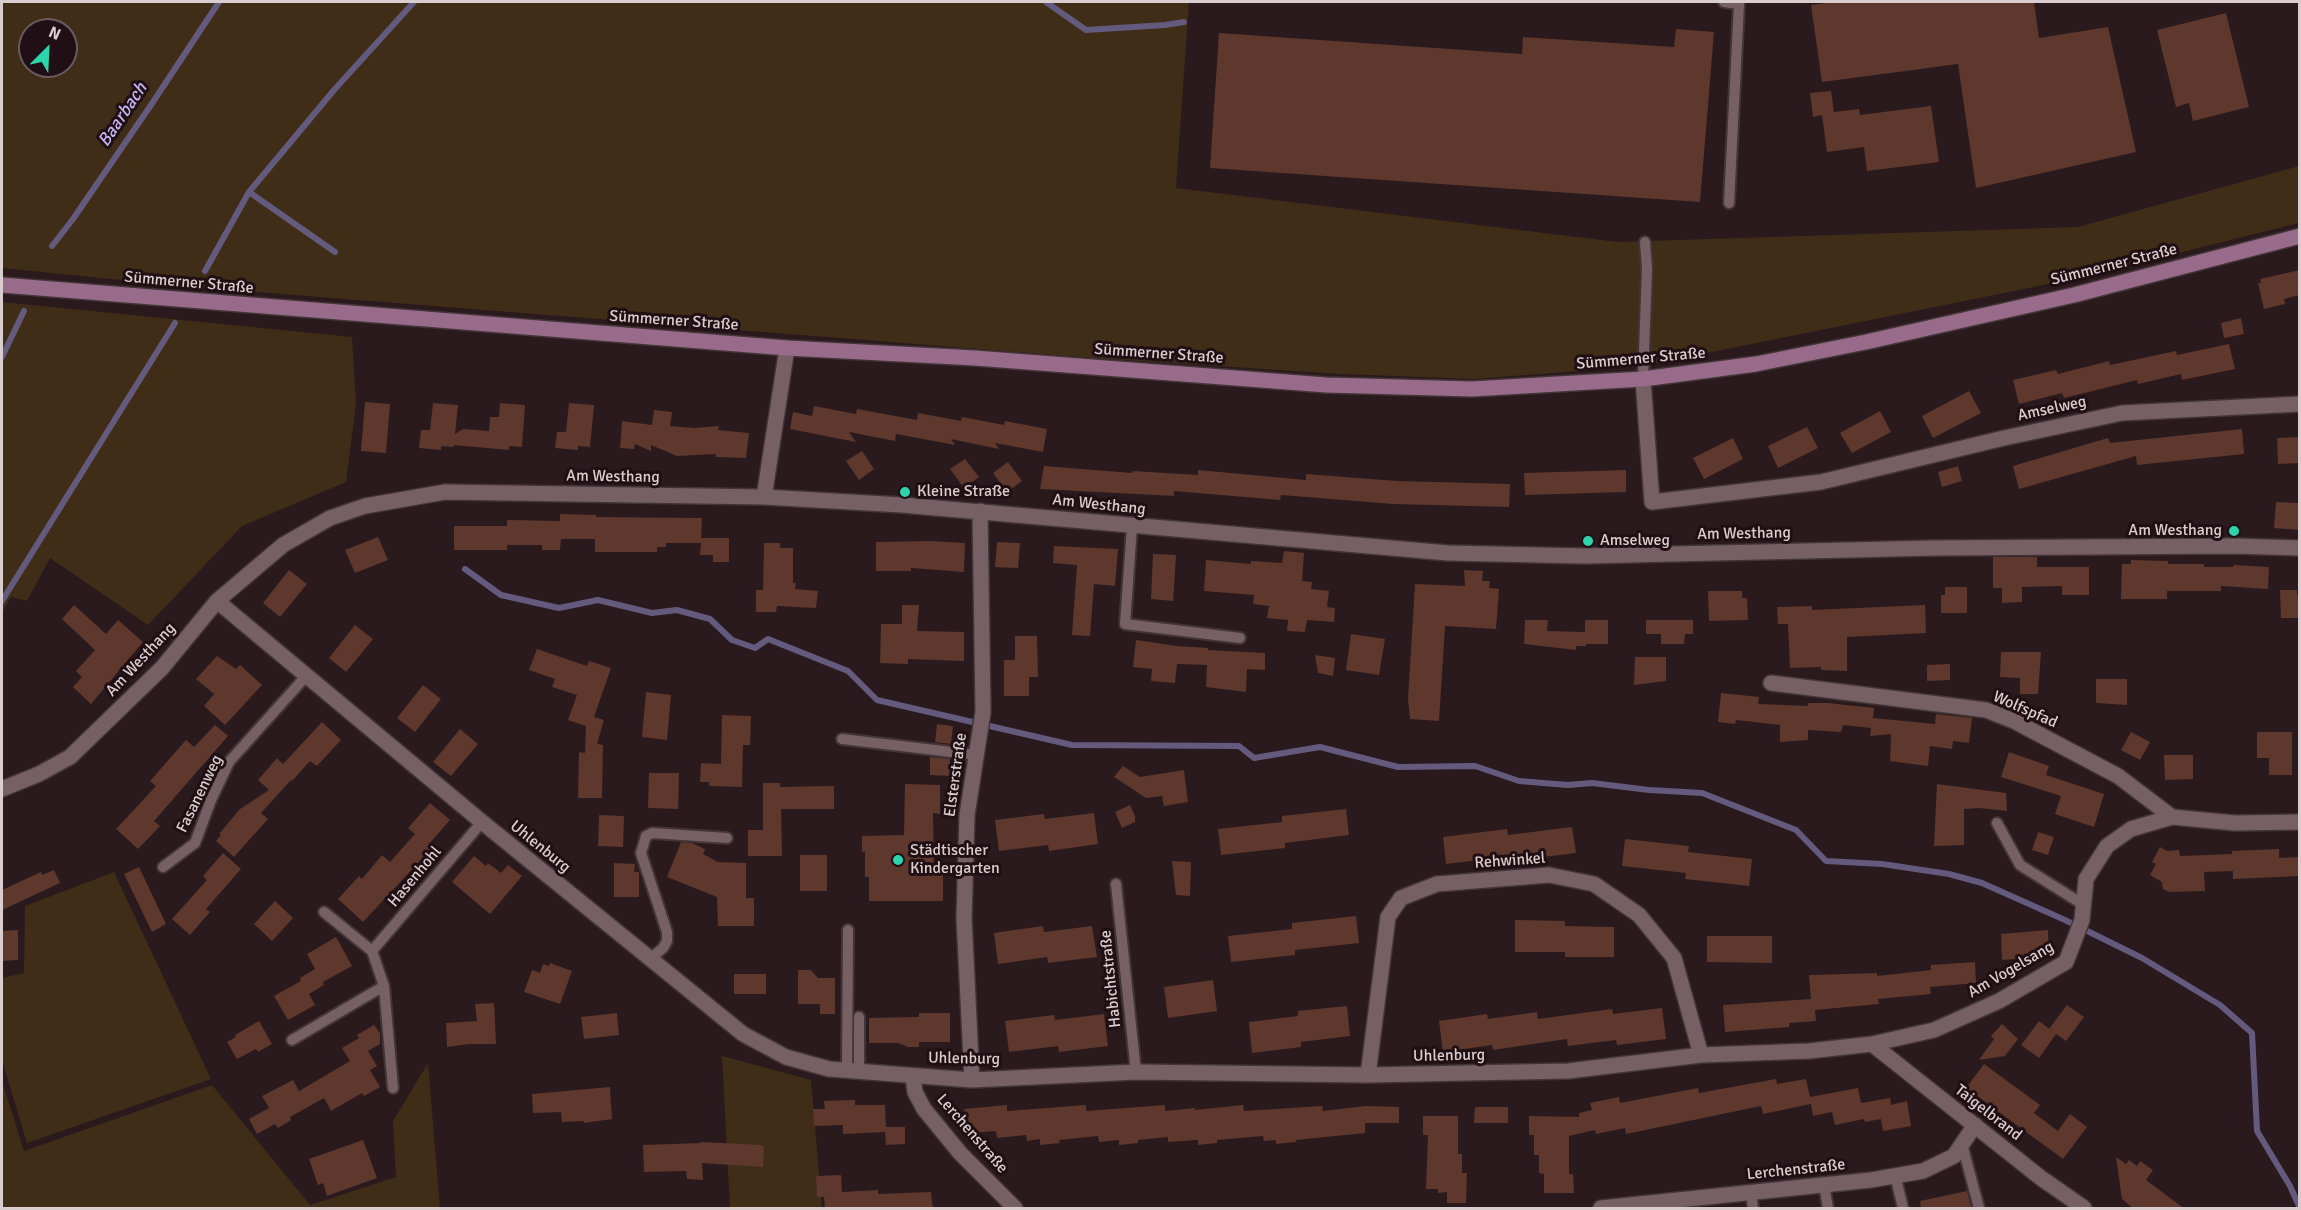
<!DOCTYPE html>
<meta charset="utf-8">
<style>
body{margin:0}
#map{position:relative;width:2301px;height:1210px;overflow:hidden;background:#2a191d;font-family:Signika,sans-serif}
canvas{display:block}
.frame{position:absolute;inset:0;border:3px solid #dacdd0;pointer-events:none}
.north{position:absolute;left:18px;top:18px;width:60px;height:60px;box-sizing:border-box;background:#200f14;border:2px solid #6a5b5f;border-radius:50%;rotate:24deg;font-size:16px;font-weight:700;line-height:24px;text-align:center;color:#dacdd0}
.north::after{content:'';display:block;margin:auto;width:21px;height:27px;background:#2cd5ab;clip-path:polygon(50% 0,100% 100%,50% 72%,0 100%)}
</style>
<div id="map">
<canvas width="2301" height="1210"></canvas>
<div class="frame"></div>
<div class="north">N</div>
</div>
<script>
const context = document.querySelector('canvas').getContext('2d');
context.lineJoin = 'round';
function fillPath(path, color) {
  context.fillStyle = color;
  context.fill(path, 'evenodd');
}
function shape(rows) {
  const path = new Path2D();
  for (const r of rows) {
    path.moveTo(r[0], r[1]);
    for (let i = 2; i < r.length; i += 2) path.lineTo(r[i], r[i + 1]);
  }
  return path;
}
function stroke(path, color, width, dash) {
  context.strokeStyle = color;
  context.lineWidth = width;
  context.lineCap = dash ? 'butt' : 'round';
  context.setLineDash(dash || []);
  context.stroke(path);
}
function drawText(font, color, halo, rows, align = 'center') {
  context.font = font + ' Signika,sans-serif';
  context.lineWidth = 6;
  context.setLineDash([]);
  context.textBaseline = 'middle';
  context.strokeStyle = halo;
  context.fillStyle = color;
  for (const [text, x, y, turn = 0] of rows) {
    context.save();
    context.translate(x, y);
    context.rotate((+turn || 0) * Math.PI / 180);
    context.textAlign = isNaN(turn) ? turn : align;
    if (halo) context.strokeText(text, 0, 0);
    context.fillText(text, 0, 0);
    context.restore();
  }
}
const green = shape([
 [2,2,1189,2,1176,188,1618,242,2078,227,2299,166,2299,223,2078,278,1643,366,1474,379,1341,374,1093,358,180,286,2,268],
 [30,30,66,30,66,66,30,66],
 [2,302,352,337,356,404,346,482,242,526,148,625,50,558,27,601,11,597,2,613],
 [114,872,211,1079,27,1143,2,1060,2,978,24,973,25,906],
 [722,1056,811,1080,822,1208,730,1208],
 [428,1063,440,1208,2,1208,2,1081,24,1151,212,1085,310,1205,396,1177,393,1121]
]);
const stream = shape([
 [1046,2,1086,30,1165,25,1184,22],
 [249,192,335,252],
 [52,246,73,219,153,102,219,2],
 [205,271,249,192,334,90,414,2],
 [2,357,24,311],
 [465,569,501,595,559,608,598,600,652,613,677,610,710,619,732,640,755,648,768,639,848,671,877,700,1072,745,1239,746,1254,758,1320,747,1398,767,1475,766,1519,781,1568,785,1592,783,1649,790,1702,793,1796,830,1826,861,1882,864,1949,874,1982,883,2065,920,2142,958,2220,1005,2252,1033,2257,1131,2290,1186,2300,1208],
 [2,601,175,323]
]);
const building = shape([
 [1834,2,2034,2,2039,38,2108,27,2136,152,1976,188,1958,64,1822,82,1811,5],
 [2226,13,2249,107,2193,121,2189,103,2176,107,2157,30],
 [1676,29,1714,32,1700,202,1210,168,1219,33,1522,54,1523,37,1674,47],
 [1831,91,1834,112,1859,109,1860,115,1931,106,1939,162,1867,171,1864,147,1827,152,1822,115,1813,117,1810,93],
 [2300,270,2300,295,2284,299,2285,304,2264,309,2258,283,2261,283,2260,279],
 [2241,318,2244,334,2224,338,2221,323],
 [2229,344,2235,369,2182,380,2181,374,2138,384,2137,380,2064,398,2062,393,2019,404,2013,380,2056,370,2058,374,2109,361,2110,365,2176,351,2177,355],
 [1969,391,1981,413,1933,438,1922,416],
 [365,402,390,404,386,453,361,451],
 [433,403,458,405,455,434,463,429,489,431,490,417,499,417,500,403,525,405,522,447,509,446,509,450,454,445,454,447,441,446,441,450,419,448,421,430,430,430],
 [569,403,594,405,590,447,578,446,578,450,555,448,557,432,566,432],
 [814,406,856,414,857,409,917,420,918,413,961,421,962,417,1004,425,1005,421,1047,429,1043,452,995,443,999,449,951,439,955,445,896,434,895,441,849,432,856,442,790,429,793,412,812,416],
 [654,410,672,412,670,426,694,428,719,426,718,430,749,433,746,458,715,457,716,454,677,456,651,445,651,451,635,444,634,449,620,448,622,421,652,425],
 [1880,411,1891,432,1852,453,1840,433],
 [1807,427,1818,448,1778,468,1768,446],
 [2242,429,2244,454,2137,465,2136,456,2019,489,2013,466,2108,438,2110,443],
 [2300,437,2300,463,2278,464,2277,438],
 [1733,438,1743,459,1704,479,1693,458],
 [862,451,874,469,859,480,846,461],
 [965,459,979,477,964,488,950,469],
 [1008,462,1022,481,1007,492,993,473],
 [1044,466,1132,473,1133,471,1198,475,1198,470,1306,480,1306,474,1397,481,1510,484,1509,507,1393,504,1281,495,1280,500,1174,491,1174,496,1040,489],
 [1958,466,1962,481,1942,487,1938,472],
 [1626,470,1626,492,1525,495,1524,473],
 [2276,502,2300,503,2300,530,2274,528],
 [560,514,596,515,596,517,702,518,701,538,729,538,729,562,713,562,713,555,700,555,701,543,666,543,666,547,657,547,657,552,595,552,595,539,561,539,560,550,542,550,542,545,507,545,507,550,454,550,454,526,507,526,507,520,560,521],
 [378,537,388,560,355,573,345,550],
 [930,541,965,543,964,572,911,568,911,571,876,571,876,542],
 [997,542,1020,543,1018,568,995,567],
 [764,543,780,543,780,548,793,548,793,583,796,583,795,589,818,591,816,608,777,606,776,612,756,612,756,590,763,590],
 [1054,546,1118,549,1115,586,1094,584,1090,636,1072,635,1077,565,1053,563],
 [1284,551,1304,553,1302,581,1312,582,1311,589,1329,591,1327,607,1335,608,1334,622,1307,620,1305,632,1287,631,1288,620,1267,618,1269,606,1253,604,1254,595,1204,591,1206,560,1251,564,1251,561,1282,563],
 [1153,554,1176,555,1173,601,1151,599],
 [1993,557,2037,557,2037,567,2089,567,2089,595,2062,595,2062,586,2022,587,2022,602,2002,603,2002,588,1993,588],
 [2131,560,2168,561,2168,564,2204,564,2204,567,2233,567,2234,565,2269,567,2268,589,2221,586,2221,591,2167,591,2167,599,2121,599,2122,564,2131,564],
 [289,570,307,584,280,617,263,603],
 [1464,570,1483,571,1482,581,1490,581,1489,588,1499,589,1496,629,1445,626,1439,721,1410,719,1408,699,1415,584,1465,586],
 [1945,587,1967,587,1967,613,1941,613,1941,595,1945,595],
 [2280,590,2297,590,2297,595,2300,595,2300,618,2281,618],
 [1708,591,1742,591,1742,598,1747,598,1748,620,1709,621],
 [74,605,106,634,118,620,143,642,91,704,73,687,82,677,76,671,95,650,62,619],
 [902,605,919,605,917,631,964,632,964,661,908,659,908,664,880,663,881,624,902,624],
 [1925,605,1926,633,1847,637,1847,671,1821,670,1821,667,1790,668,1788,624,1778,624,1777,607,1812,606,1812,610],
 [1525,620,1548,620,1547,631,1585,632,1585,620,1608,620,1608,644,1586,644,1586,646,1576,646,1576,650,1524,644],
 [1646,620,1693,620,1693,634,1685,634,1684,644,1661,644,1661,634,1646,634],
 [355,625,373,639,346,672,329,658],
 [1351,634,1385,639,1379,675,1346,670],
 [1015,636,1037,636,1038,677,1029,677,1029,696,1004,696,1004,660,1015,660],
 [1136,640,1177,646,1208,648,1208,650,1265,653,1265,670,1247,669,1246,692,1206,687,1207,665,1177,664,1175,683,1151,681,1152,669,1133,667],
 [537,649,587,666,589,661,611,668,594,717,604,720,597,744,603,745,602,798,578,798,579,752,585,753,586,726,568,720,577,695,552,687,555,679,529,670],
 [2001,652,2041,652,2038,694,2020,694,2020,678,2000,677],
 [1315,655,1335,658,1333,676,1318,673],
 [217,656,236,669,240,665,262,685,225,725,204,706,214,694,196,679],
 [1635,657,1666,657,1666,681,1634,685],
 [1950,664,1950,680,1927,681,1927,665],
 [2096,679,2127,679,2127,705,2096,703],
 [423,685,441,699,415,732,397,718],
 [646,692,671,695,667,740,642,737],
 [1721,693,1759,697,1758,704,1808,706,1808,703,1828,703,1874,708,1873,718,1935,724,1936,714,1972,718,1969,743,1953,741,1952,749,1930,746,1928,766,1890,761,1891,734,1870,736,1871,728,1843,725,1841,732,1808,730,1808,740,1780,742,1780,725,1736,720,1735,724,1718,722],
 [722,715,751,716,750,745,743,745,742,787,709,786,709,782,700,782,701,763,721,764],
 [322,722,341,740,317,766,310,761,292,781,291,780,261,813,268,819,234,857,216,841,221,835,219,834,240,809,269,790,258,780,277,758,283,764],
 [937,724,953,726,951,744,935,742],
 [215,725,228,736,154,821,160,826,138,849,116,829,156,786,150,781,186,740,194,747],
 [460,729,478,744,451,776,433,762],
 [2131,732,2150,742,2140,760,2121,750],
 [2257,732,2292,732,2292,775,2269,775,2269,758,2257,758],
 [2009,752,2049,766,2046,775,2104,794,2094,827,2055,814,2061,796,2001,777],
 [2164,755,2193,755,2193,779,2165,780],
 [930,757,950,759,950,776,930,775],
 [1123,766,1140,777,1184,770,1188,802,1164,806,1162,796,1146,798,1114,777],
 [649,773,679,773,678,809,648,808],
 [763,783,780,783,780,787,834,786,834,809,781,809,782,856,748,856,748,830,763,830],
 [905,784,940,785,940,814,933,813,934,875,943,875,943,901,869,901,869,877,865,877,865,851,862,852,862,836,904,835],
 [1937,784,2006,793,2007,811,1979,808,1964,809,1964,845,1934,846],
 [430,803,450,820,428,845,431,848,418,863,363,922,338,899,359,876,362,879,382,855,390,862,415,834,408,828],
 [1130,805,1135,816,1135,822,1122,828,1115,812],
 [1346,809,1349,835,1285,843,1285,848,1221,855,1218,829,1282,822,1282,816],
 [1094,813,1098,844,1049,851,1048,845,999,851,995,820,1044,814,1045,819],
 [599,815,624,816,623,847,598,846],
 [1572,827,1576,853,1511,861,1511,856,1446,864,1443,837,1507,829,1508,835],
 [2038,832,2054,837,2048,855,2032,850],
 [1625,839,1689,846,1688,852,1752,859,1749,886,1685,879,1686,873,1622,866],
 [681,842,692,843,705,849,703,854,718,862,746,863,746,898,754,898,754,926,718,926,717,897,667,877],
 [2160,847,2167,851,2179,850,2180,856,2232,854,2232,851,2279,849,2279,858,2300,857,2300,876,2233,879,2233,871,2204,872,2205,891,2169,892,2163,889,2162,882,2150,875,2156,864,2152,862],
 [223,853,241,869,206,909,210,912,190,935,172,919,207,880,203,876],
 [800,855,827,855,827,891,800,891],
 [474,856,486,866,488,863,501,873,508,865,522,876,490,914,452,882],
 [1172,861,1191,862,1190,896,1176,895],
 [614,863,635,864,634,872,639,872,639,897,614,897],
 [139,867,166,924,152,932,124,874],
 [54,870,60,883,2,910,2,890,41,872,42,875],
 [275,901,293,918,272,941,254,924],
 [1356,916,1359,943,1295,950,1295,955,1231,962,1228,936,1292,929,1292,923],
 [1515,920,1565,921,1565,926,1614,927,1614,957,1565,957,1565,952,1515,952],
 [1043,926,1044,932,1092,926,1097,957,1048,963,1047,957,998,964,994,933],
 [18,930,18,960,2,961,2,931],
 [2048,930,2049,956,2002,960,2001,934],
 [1707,936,1772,936,1772,963,1707,962],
 [336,937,352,966,323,982,324,985,309,994,315,1005,288,1020,274,996,301,981,300,978,315,969,307,954],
 [1975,962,1976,983,1930,987,1931,994,1878,999,1879,1004,1815,1010,1816,1021,1789,1023,1789,1027,1725,1032,1723,1005,1811,999,1809,975,1877,973,1877,976,1931,970,1931,965],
 [550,963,572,971,560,1004,524,992,532,970,540,973,543,964,549,966],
 [798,970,811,970,818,978,835,978,835,1014,820,1014,820,1004,798,1004],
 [734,974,766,974,766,994,734,994],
 [1213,980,1217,1011,1168,1018,1164,987],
 [494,1003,496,1044,469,1044,447,1047,446,1023,477,1021,475,1004],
 [2067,1005,2084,1017,2066,1041,2049,1029],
 [1347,1006,1350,1036,1301,1042,1301,1047,1252,1053,1249,1022,1298,1016,1298,1011],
 [1662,1008,1666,1039,1617,1045,1616,1040,1568,1046,1567,1039,1493,1050,1492,1045,1443,1052,1439,1021,1487,1014,1488,1019,1537,1012,1538,1019,1612,1009,1613,1014],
 [617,1013,619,1035,584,1039,581,1017],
 [919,1013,950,1013,950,1042,919,1042,919,1047,908,1047,898,1043,869,1043,869,1018,919,1017],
 [1104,1014,1108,1046,1059,1052,1058,1046,1009,1052,1005,1021,1054,1015,1055,1020],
 [259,1021,272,1044,258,1052,256,1049,237,1059,227,1042,236,1037,235,1035],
 [2039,1021,2056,1034,2039,1058,2021,1045],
 [2002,1024,2018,1039,2005,1056,1979,1060,1994,1039,1991,1036],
 [374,1025,380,1033,380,1044,368,1051,377,1066,370,1070,380,1087,364,1096,362,1093,331,1111,324,1098,290,1117,291,1120,278,1128,275,1124,257,1134,249,1119,269,1108,262,1096,293,1080,299,1091,350,1061,342,1048,359,1038,357,1035],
 [1984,1064,2040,1105,2034,1113,2058,1131,2070,1114,2087,1127,2063,1159,1966,1088],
 [1776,1079,1777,1084,1806,1079,1810,1097,1858,1088,1861,1103,1890,1098,1891,1105,1907,1101,1911,1126,1883,1131,1881,1119,1865,1122,1864,1119,1835,1125,1832,1112,1813,1116,1811,1104,1763,1114,1761,1106,1626,1134,1625,1128,1596,1134,1595,1130,1569,1136,1569,1174,1573,1174,1574,1193,1544,1193,1544,1174,1539,1173,1539,1155,1534,1155,1534,1135,1529,1135,1529,1116,1579,1117,1579,1113,1592,1110,1590,1103,1619,1097,1620,1103,1698,1088,1699,1093],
 [610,1087,612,1119,584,1123,584,1121,562,1122,561,1112,533,1113,532,1094],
 [855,1100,855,1105,885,1105,886,1127,905,1127,905,1144,886,1145,885,1132,843,1134,843,1125,814,1126,813,1109,825,1109,824,1101],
 [1007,1105,1007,1111,1086,1105,1086,1111,1165,1105,1165,1111,1195,1108,1195,1110,1243,1105,1244,1111,1322,1106,1323,1111,1365,1106,1399,1107,1399,1123,1365,1123,1365,1133,1296,1140,1296,1142,1276,1144,1276,1140,1264,1141,1263,1136,1217,1140,1217,1143,1198,1145,1198,1140,1168,1142,1168,1137,1138,1140,1138,1143,1119,1145,1119,1140,1099,1142,1098,1136,1059,1140,1060,1143,1040,1145,1040,1139,1027,1141,1026,1135,997,1138,996,1131,970,1133,969,1128,966,1128,964,1109],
 [1475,1107,1508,1107,1508,1123,1474,1123],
 [1423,1116,1458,1116,1458,1154,1462,1154,1462,1173,1467,1173,1466,1203,1447,1203,1447,1192,1438,1193,1438,1189,1426,1189,1428,1135,1423,1135],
 [363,1140,377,1178,327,1196,323,1183,318,1185,309,1159],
 [701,1142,761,1145,764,1147,763,1167,702,1163,703,1180,687,1179,686,1171,644,1172,643,1145,701,1143],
 [2116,1157,2126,1164,2129,1160,2137,1166,2140,1161,2153,1170,2146,1180,2185,1209,2134,1209,2122,1199],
 [841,1175,842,1192,878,1190,878,1194,931,1192,933,1209,825,1209,824,1197,817,1197,816,1176],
 [1967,1191,1971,1207,1921,1209,1920,1201]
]);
const lane = shape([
 [1724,2,1739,4,1729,203],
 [1643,379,1647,269,1645,242],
 [1132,526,1125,624,1240,638],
 [842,739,977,755],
 [1997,823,2020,865,2084,905],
 [163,867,195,843,211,800,229,762,307,675],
 [1116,884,1136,1072],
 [324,912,372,951],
 [650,959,663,948,667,941,667,932,641,853,646,836,652,833,727,838],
 [292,1040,384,986],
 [847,1071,848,930],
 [859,1072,859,1017],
 [393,1088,384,986,372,951,482,822],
 [1962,1144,1979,1208],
 [1895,1175,1903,1208],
 [1824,1185,1828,1208],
 [1751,1193,1753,1208]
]);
const street = shape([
 [1643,379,1652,502,1821,482,2004,438,2122,413,2300,404],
 [764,497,787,348],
 [217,601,482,822,743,1034,786,1057,829,1069,972,1080,1136,1072,1368,1075,1568,1071,1701,1055,1809,1051,1872,1044,1934,1030,1999,1001,2066,962,2082,920,2086,879,2107,846,2131,829,2172,817,2235,823,2300,822],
 [1771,683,1986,710,2014,721,2118,776,2172,817],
 [2,789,39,774,70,757,162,668,217,601,283,545,330,518,365,506,445,492,764,497,902,505,1448,553,1585,556,1935,548,2234,546,2300,548],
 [1872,1044,2041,1178,2084,1208],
 [1368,1075,1388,917,1401,898,1437,884,1549,875,1594,884,1639,915,1674,958,1701,1055],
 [913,1076,915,1092,924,1109,960,1153,1015,1208],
 [972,1080,964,918,967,815,983,712,980,511],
 [1601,1208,1871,1180,1923,1171,1954,1156,1975,1125]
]);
const secondary = shape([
 [2,285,787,348,975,358,1326,385,1472,389,1643,379,1756,364,1866,342,2074,295,2300,236]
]);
const markers = [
 [905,492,6,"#2cd5ab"],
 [2234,531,6,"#2cd5ab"],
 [1588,541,6,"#2cd5ab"],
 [898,860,6,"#2cd5ab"]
];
const streetNames = [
 ["Sümmerner Straße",2114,265,-14],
 ["Sümmerner Straße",189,283,5],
 ["Sümmerner Straße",674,321,4],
 ["Sümmerner Straße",1159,354,4],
 ["Sümmerner Straße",1641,359,-5],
 ["Amselweg",2052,409,-12],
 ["Am Westhang",613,477,1],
 ["Am Westhang",1099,505,6],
 ["Am Westhang",1744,534,-1],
 ["Am Westhang",141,660,-47],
 ["Wolfspfad",2025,710,24],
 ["Elsterstraße",956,775,-82],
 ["Fasanenweg",200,794,-64],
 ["Uhlenburg",540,847,39],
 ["Rehwinkel",1510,861,-4],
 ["Hasenhohl",415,877,-50],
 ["Am Vogelsang",2011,970,-30],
 ["Habichtstraße",1111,979,-96],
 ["Uhlenburg",1449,1056,-1],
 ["Uhlenburg",964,1059,1],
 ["Taigelbrand",1988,1113,38],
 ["Lerchenstraße",972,1134,49],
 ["Lerchenstraße",1796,1170,-6]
];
const poiNames = [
 ["Kleine Straße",917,492],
 ["Am Westhang",2222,531,"right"],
 ["Amselweg",1600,541],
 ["Städtischer",910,851],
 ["Kindergarten",910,869]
];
const waterNames = [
 ["Baarbach",123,115,-56]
];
fillPath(green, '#3f2d18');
stroke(stream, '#645a7e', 6);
fillPath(building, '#5e382d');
stroke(lane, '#423437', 14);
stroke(street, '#423437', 18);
stroke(secondary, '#423437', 18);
stroke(lane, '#766065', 10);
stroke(street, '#766065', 15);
stroke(secondary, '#976b89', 15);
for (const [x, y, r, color] of markers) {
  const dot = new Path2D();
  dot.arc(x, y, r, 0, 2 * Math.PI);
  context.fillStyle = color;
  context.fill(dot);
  stroke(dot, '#200f14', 2);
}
drawText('16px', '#dacdd0', '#200f14', streetNames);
drawText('16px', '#dacdd0', '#200f14', poiNames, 'left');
drawText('italic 18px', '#c5b5f3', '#200f14', waterNames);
</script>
